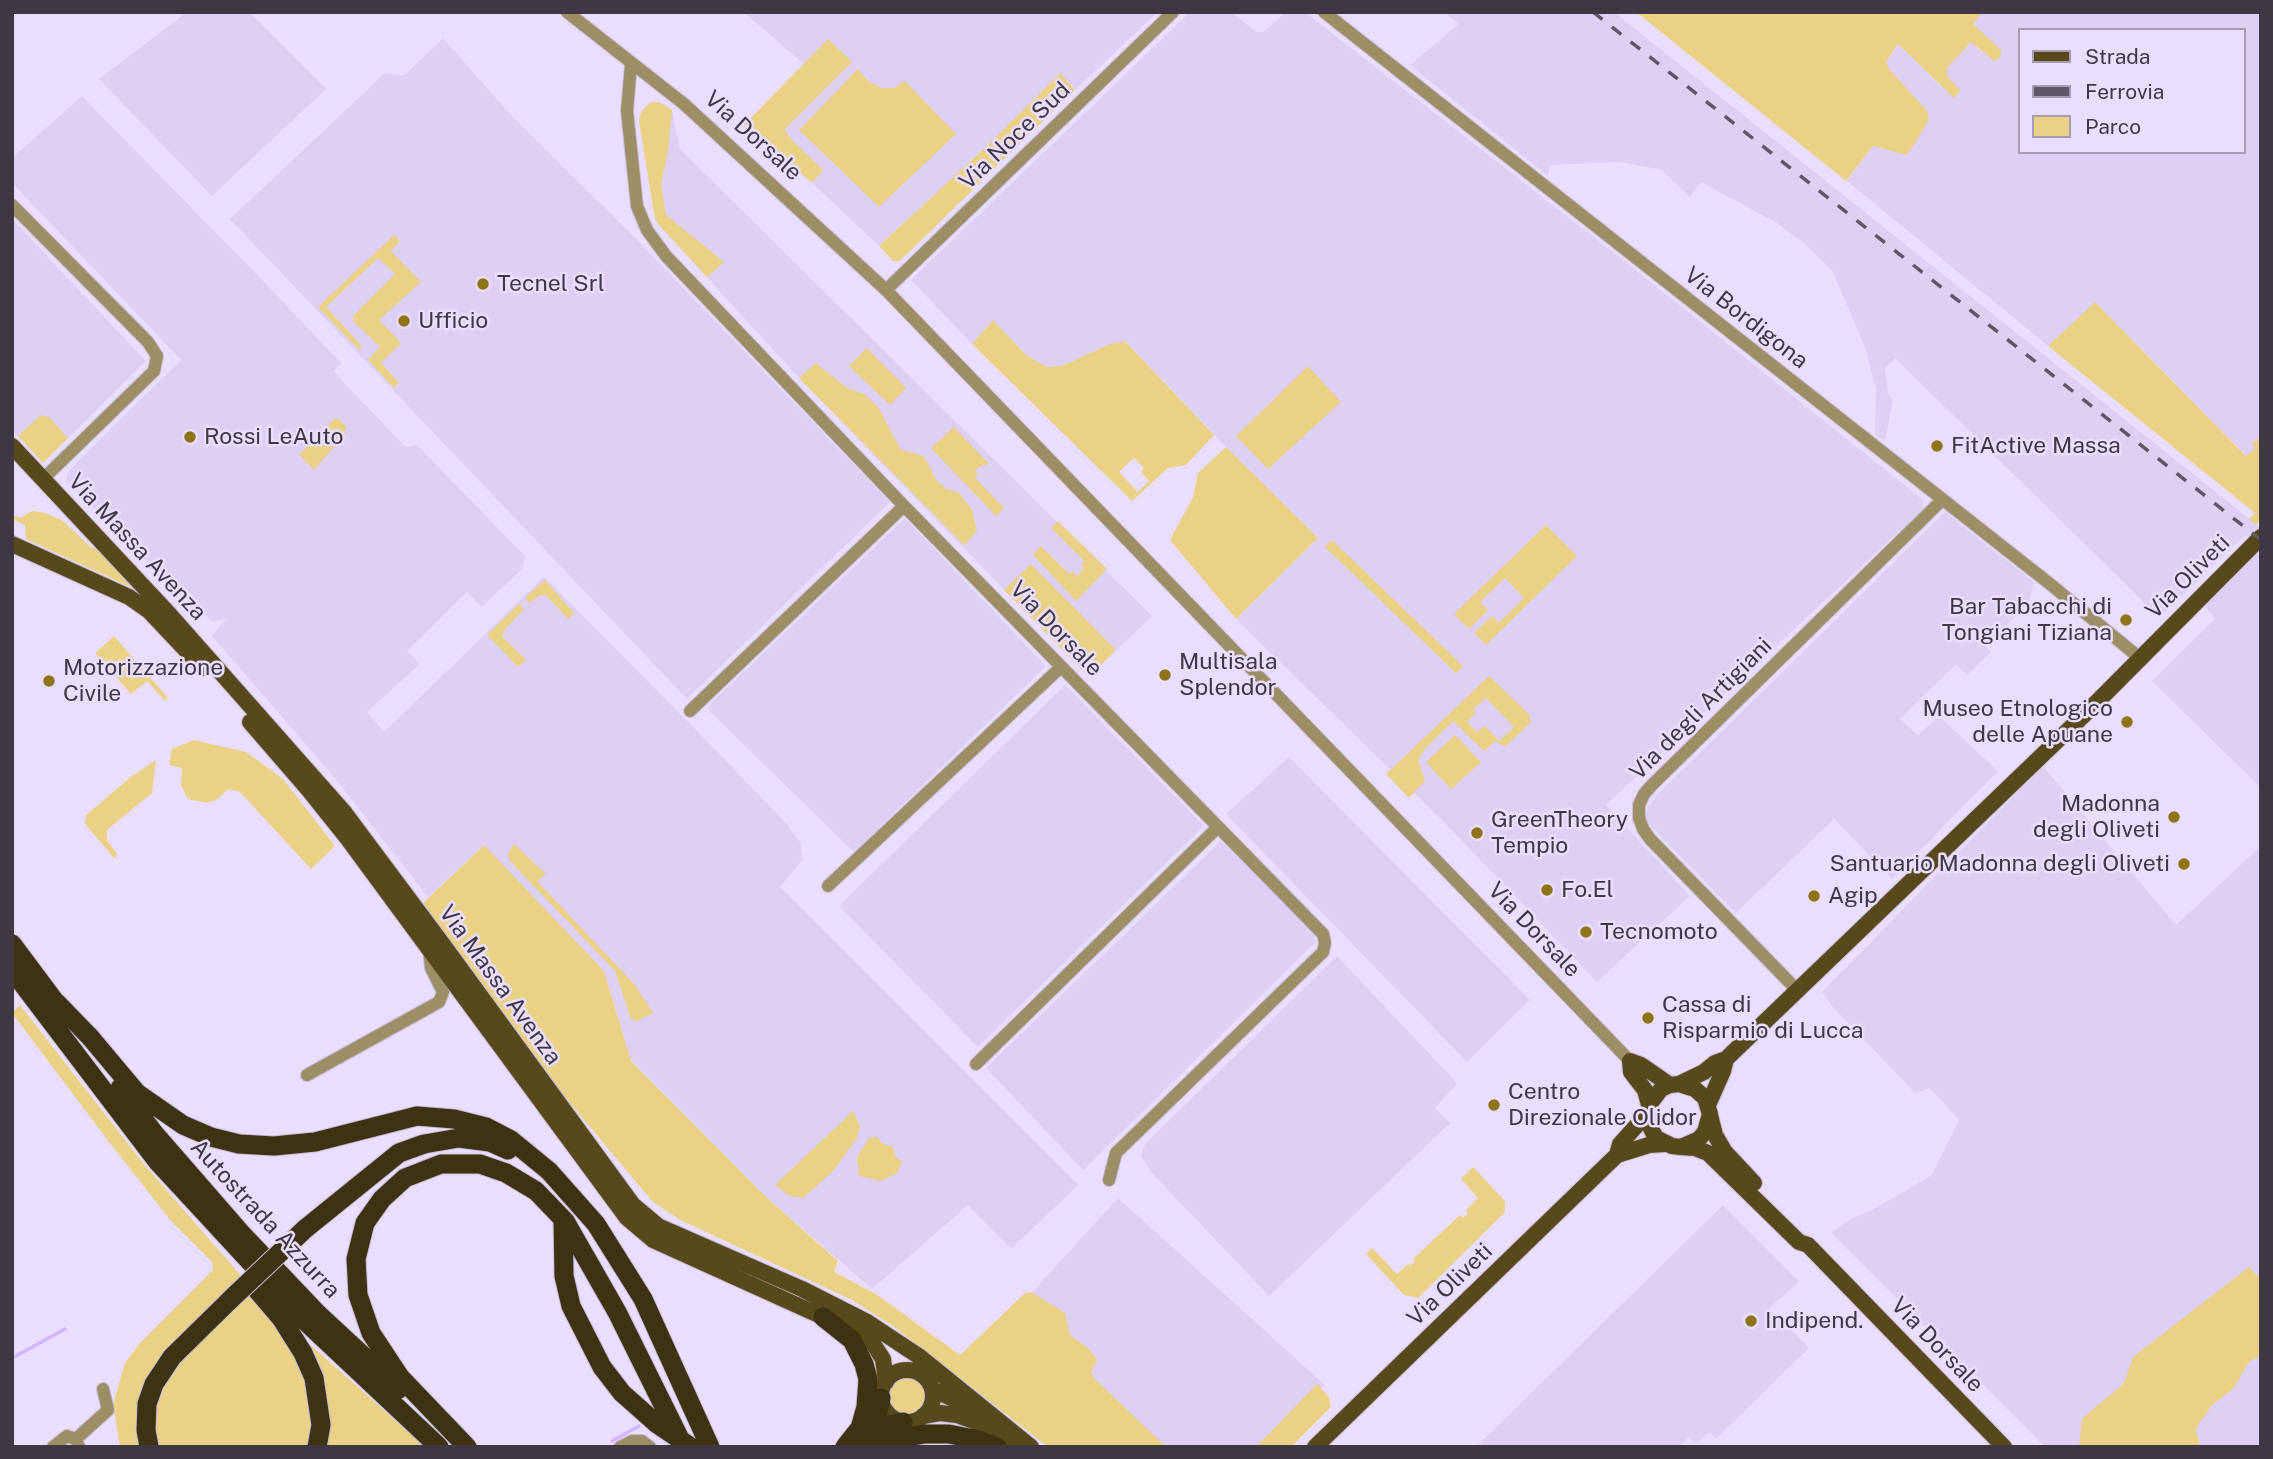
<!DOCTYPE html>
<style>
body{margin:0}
#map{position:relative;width:2273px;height:1459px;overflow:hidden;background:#eadefe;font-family:"Public Sans",sans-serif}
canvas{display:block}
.frame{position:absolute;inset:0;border:14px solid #3d3844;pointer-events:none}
.legend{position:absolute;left:2018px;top:28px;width:228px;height:126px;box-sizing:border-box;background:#eadefe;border:2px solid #a59cb4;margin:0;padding:9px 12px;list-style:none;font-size:21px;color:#3d3844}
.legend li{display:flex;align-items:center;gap:14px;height:35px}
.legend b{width:35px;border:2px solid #a59cb4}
</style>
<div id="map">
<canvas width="2273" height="1459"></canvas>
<div class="frame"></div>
<ul class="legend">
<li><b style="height:9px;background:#57491c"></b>Strada</li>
<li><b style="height:9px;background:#5e5767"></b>Ferrovia</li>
<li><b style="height:19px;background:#e9d185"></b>Parco</li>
</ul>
</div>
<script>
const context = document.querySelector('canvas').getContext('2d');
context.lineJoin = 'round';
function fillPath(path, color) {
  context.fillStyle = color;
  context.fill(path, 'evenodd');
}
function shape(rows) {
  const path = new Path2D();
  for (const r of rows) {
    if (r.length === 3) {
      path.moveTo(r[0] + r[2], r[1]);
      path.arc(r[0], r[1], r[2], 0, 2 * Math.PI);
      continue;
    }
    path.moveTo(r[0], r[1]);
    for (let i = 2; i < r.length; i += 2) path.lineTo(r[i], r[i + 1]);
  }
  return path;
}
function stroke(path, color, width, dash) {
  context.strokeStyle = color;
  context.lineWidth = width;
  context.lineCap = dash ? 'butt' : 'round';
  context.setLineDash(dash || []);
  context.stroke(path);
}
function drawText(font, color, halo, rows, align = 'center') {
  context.font = font + ' "Public Sans",sans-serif';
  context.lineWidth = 5;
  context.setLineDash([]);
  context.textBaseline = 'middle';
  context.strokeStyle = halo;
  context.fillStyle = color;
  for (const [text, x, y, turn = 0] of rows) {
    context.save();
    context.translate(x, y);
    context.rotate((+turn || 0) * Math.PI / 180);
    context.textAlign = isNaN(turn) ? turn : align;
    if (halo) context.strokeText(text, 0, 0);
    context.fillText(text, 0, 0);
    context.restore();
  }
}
const built = shape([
 [187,12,249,12,326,89,212,196,99,79],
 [743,12,1158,12,1075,90,1059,74,990,143,879,246,812,183,744,125,804,64],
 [1190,12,1231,12,1255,31,1262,33,1286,12,1305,12,1613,252,1923,500,1923,509,1606,805,1690,896,1597,982,1443,821,1236,619,1318,538,1226,447,1126,341,1110,344,1062,366,1047,367,1026,355,993,320,972,344,911,280],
 [1444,12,1614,12,2261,528,2261,545,2245,535,2160,618,1895,358,1885,368,1888,394,1893,399,1885,441,1875,435,1876,388,1865,347,1832,270,1805,244,1777,223,1701,182,1690,197,1662,170,1621,162,1550,165,1548,176,1410,65,1459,24],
 [1983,12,2261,12,2261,437,2252,443,2256,449,2247,456,2096,303,2048,346,1847,181,1873,146,1928,112,1889,70,1886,62,1899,44,1941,87,1947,76,1947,68,1971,41,1983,53,1973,23],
 [2019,30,2243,30,2243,152,2019,152],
 [443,38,509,113,636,239,890,502,687,699,230,219,384,74,405,75],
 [82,96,265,283,341,363,334,371,343,382,406,447,417,445,526,557,521,570,482,607,467,592,407,651,420,664,367,712,384,732,544,577,697,731,784,821,800,842,803,859,780,887,1078,1185,1011,1249,968,1205,872,1289,764,1195,631,1060,604,971,483,846,428,897,334,777,212,636,226,619,213,622,154,569,66,481,68,471,181,360,12,183,12,158],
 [651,102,659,102,672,110,680,149,1152,616,1089,677,799,378,659,225,655,219,639,121,641,112],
 [12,219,146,361,43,463,12,430],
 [1945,512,2034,582,2029,602,1986,647,1991,652,1967,675,1956,664,1900,719,1918,735,1939,716,1998,771,1892,879,1834,819,1736,913,1645,820,1648,807,1657,795],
 [905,518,1046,666,854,852,708,710,711,703],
 [2256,553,2261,557,2261,788,2152,681,2215,619,2203,604],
 [1065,685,1204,826,978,1047,839,906],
 [1289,757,1530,1000,1467,1062,1226,814],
 [2043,766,2176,925,2261,846,2261,1447,2045,1447,1831,1233,1851,1219,1874,1209,1932,1175,1959,1120,1930,1088,1915,1093,1832,1006,1822,992],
 [1221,841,1314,932,1315,943,1083,1170,986,1068],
 [1337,956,1457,1083,1435,1108,1450,1123,1269,1296,1150,1171,1141,1156,1145,1144],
 [1118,1198,1325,1385,1264,1447,1069,1447,961,1370],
 [1723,1205,1799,1282,1769,1308,1809,1348,1716,1439,1709,1432,1696,1443,1689,1437,1678,1447,1476,1447]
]);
const green = shape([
 [1636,12,1983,12,1973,24,2002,51,1999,58,1994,61,1971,42,1947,68,1947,76,1960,90,1954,98,1898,44,1886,62,1889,69,1928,112,1928,121,1915,143,1906,155,1873,146,1846,181],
 [828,39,852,62,785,129,788,136,823,170,812,183,744,125],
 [858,69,868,81,881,88,894,88,905,81,956,134,879,207,799,130],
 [1060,73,1075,90,905,256,899,261,893,261,879,246,990,143],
 [651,102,659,102,672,110,668,152,661,185,666,215,724,262,707,277,659,225,655,219,639,121,641,112],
 [394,235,400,241,391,251,421,282,379,320,401,343,381,363,399,383,394,388,368,360,380,347,353,321,353,316,395,274,378,258,326,307,361,345,360,351,318,307],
 [2095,302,2246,456,2255,449,2252,443,2261,437,2261,520,2256,525,2249,519,2255,513,2048,346],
 [993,320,1026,355,1047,367,1062,366,1110,344,1125,341,1214,435,1186,465,1168,468,1132,501,972,344],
 [1134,458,1144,468,1141,472,1149,481,1138,492,1119,472],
 [867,348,906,388,890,405,849,366],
 [816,363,847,388,864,394,878,407,901,450,924,456,936,480,946,489,959,493,972,510,977,531,964,545,799,378],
 [1308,366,1341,402,1268,469,1236,436],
 [41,415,49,417,68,438,43,463,18,436],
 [334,419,339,419,346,427,345,434,314,470,299,455],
 [954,427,989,464,987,466,983,464,975,471,978,475,975,478,1004,508,996,516,931,448],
 [1226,447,1318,538,1236,619,1170,540,1193,497,1198,473],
 [32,511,42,512,62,520,92,548,104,550,137,590,26,539,25,525,12,519,12,515,20,518],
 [1058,521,1107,569,1076,601,1033,555,1041,546,1069,574,1072,571,1077,576,1084,568,1081,564,1084,561,1051,528],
 [1546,525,1577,556,1486,645,1474,633,1492,616,1499,623,1524,598,1505,578,1480,602,1488,610,1469,629,1454,614],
 [1332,540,1463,666,1456,673,1325,547],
 [1031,564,1116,650,1089,677,1004,590],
 [545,580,574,613,568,619,547,596,540,595,530,603,525,598],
 [519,604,524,609,505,629,502,636,526,660,518,667,487,635],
 [114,636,168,698,165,701,147,681,131,694,95,653],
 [1489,676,1529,714,1531,722,1505,747,1496,741,1484,751,1453,721,1424,750,1418,760,1425,781,1409,798,1386,774],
 [1486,698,1514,727,1499,741,1485,726,1477,732,1467,722,1476,713,1473,709],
 [1455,735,1481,762,1451,789,1426,762],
 [194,740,246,752,283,779,335,846,311,869,240,792,228,789,218,799,207,803,188,799,181,785,182,768,169,765,172,749],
 [156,760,152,793,107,830,107,840,117,854,115,859,85,824,86,815,132,776],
 [514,844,546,874,537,881,635,985,653,1013,637,1021,631,1019,615,971,509,860,508,853],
 [484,845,604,971,631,1061,764,1195,838,1261,834,1272,876,1294,960,1355,1025,1293,1031,1292,1065,1313,1070,1335,1089,1349,1097,1360,1091,1372,1093,1377,1166,1447,1048,1447,893,1326,852,1300,680,1220,652,1201,564,1096,422,904],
 [20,1005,143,1163,243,1278,164,1356,143,1447,120,1447,113,1404,125,1363,140,1343,208,1275,213,1269,212,1262,171,1221,109,1142,12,1013],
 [853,1111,860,1126,857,1138,833,1171,803,1198,790,1196,775,1185],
 [878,1137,881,1143,893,1147,895,1156,902,1162,897,1173,881,1181,859,1176,857,1157,869,1138],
 [1473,1167,1505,1201,1505,1212,1418,1298,1404,1295,1366,1254,1372,1248,1397,1274,1408,1264,1410,1266,1415,1261,1413,1259,1460,1215,1463,1218,1468,1213,1466,1210,1478,1198,1461,1179],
 [2249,1267,2261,1280,2261,1355,2248,1363,2234,1388,2212,1405,2196,1428,2200,1447,2079,1447,2082,1419,2124,1383,2133,1357],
 [251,1290,261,1299,311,1383,312,1447,154,1447,152,1411,162,1379],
 [304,1339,425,1447,323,1447],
 [907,1397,19],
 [1317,1384,1329,1397,1331,1407,1291,1447,1256,1447]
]);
const stream = shape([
 [12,1358,65,1329],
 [612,1441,639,1426]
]);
const minor = shape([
 [567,12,684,104,886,290,1630,1061],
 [1324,12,2050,584,2141,659],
 [631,64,627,111,637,206,647,230,666,256,904,506,1323,934,1325,943,1323,952,1116,1153,1109,1180],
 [12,205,148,342,157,356,154,371,43,479],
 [886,290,1173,12],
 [690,711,904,506],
 [828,886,1061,667],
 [1797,990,1650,839,1643,829,1639,818,1639,805,1644,794,1652,785,1942,500],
 [976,1064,1218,827],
 [307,1075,439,1002,443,992,431,968,429,951],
 [53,1447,67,1436,76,1439],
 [79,1447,76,1439,108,1410,103,1389],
 [620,1447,632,1441,642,1441,650,1447]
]);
const major = shape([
 [12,446,170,615,344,812,444,946,633,1205,658,1226,802,1289,867,1322,920,1357,1031,1447],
 [12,544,129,597,149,611,203,668],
 [250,722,308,789,348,839,627,1218,653,1240,863,1335,872,1342,883,1359,886,1382],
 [1679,1084,1704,1072,1715,1063,1726,1059,2085,714,2261,537],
 [1649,1105,1661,1089,1670,1085,1679,1084,1695,1089,1705,1098,1710,1114,1705,1132,1699,1139,1681,1147,1672,1146,1656,1138,1648,1123,1649,1105,1645,1090,1631,1072,1630,1061,1641,1065,1670,1085],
 [1708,1105,1723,1071,1726,1059],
 [1710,1115,1715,1135,1725,1152,1754,1183],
 [1681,1147,1695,1148,1708,1153,1799,1242,1808,1245,2004,1447],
 [1617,1155,1649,1145,1665,1144],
 [907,1396,26],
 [932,1389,979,1411],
 [923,1416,940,1413,957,1415,976,1422,1012,1447],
 [1315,1447,1617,1155,1620,1144,1647,1114]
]);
const highway = shape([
 [12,944,62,1011],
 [12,970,157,1161,304,1320,439,1447],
 [56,1002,90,1037,137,1093,183,1125,211,1137,239,1144,274,1146,315,1142,417,1116,454,1119,486,1127,511,1140,549,1171,596,1224,643,1299,710,1447],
 [120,1088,154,1133,241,1233,318,1314,399,1389],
 [565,1221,617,1312,680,1439],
 [305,1229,399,1153,424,1144,459,1138,490,1142,508,1150],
 [252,1284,281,1318,303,1353,314,1378,321,1425,317,1447],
 [823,1317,852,1340,864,1364,868,1379,866,1407,860,1428,845,1447],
 [869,1429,878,1412,881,1398],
 [863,1444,890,1425,903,1422],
 [149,1447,146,1430,147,1404,154,1384,172,1357,232,1298],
 [467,1447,400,1377,371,1333,358,1295,356,1259,365,1223,382,1199,405,1178,441,1164,480,1164,506,1173,536,1191,563,1219,564,1276,571,1306,602,1367,622,1393,657,1424,691,1447],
 [878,1447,902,1438,925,1434,949,1434,979,1440,997,1447]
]);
const rail = shape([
 [1593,12,2261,540]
]);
const highwayBridge = shape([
 [232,1298,305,1229]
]);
const markers = [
 [483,284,7,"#8d7418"],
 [404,321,7,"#8d7418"],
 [190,437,7,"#8d7418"],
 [1937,446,7,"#8d7418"],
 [2126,620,7,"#8d7418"],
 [1165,675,7,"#8d7418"],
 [49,681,7,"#8d7418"],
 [2127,722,7,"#8d7418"],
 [2174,817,7,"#8d7418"],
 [1477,833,7,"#8d7418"],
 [2184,864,7,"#8d7418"],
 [1547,890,7,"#8d7418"],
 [1814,896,7,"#8d7418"],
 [1586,932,7,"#8d7418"],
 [1648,1018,7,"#8d7418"],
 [1494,1105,7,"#8d7418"],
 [1751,1321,7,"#8d7418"]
];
const streetNames = [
 ["Via Dorsale",753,136,42],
 ["Via Noce Sud",1015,136,-44],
 ["Via Bordigona",1746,318,38],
 ["Via Massa Avenza",137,547,47],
 ["Via Oliveti",2188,577,-45],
 ["Via Dorsale",1056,629,46],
 ["Via degli Artigiani",1701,709,-45],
 ["Via Dorsale",1534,930,46],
 ["Via Massa Avenza",500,985,54],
 ["Autostrada Azzurra",265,1219,47],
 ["Via Oliveti",1450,1285,-44],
 ["Via Dorsale",1937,1345,46]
];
const poiNames = [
 ["Tecnel Srl",497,284],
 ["Ufficio",418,321],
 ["Rossi LeAuto",204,437],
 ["FitActive Massa",1951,446],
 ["Bar Tabacchi di",2112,607,"right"],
 ["Tongiani Tiziana",2112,633,"right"],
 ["Multisala",1179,662],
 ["Splendor",1179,688],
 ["Motorizzazione",63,668],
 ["Civile",63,694],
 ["Museo Etnologico",2113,709,"right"],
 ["delle Apuane",2113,735,"right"],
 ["Madonna",2160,804,"right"],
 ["degli Oliveti",2160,830,"right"],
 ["GreenTheory",1491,820],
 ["Tempio",1491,846],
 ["Santuario Madonna degli Oliveti",2170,864,"right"],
 ["Fo.El",1561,890],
 ["Agip",1828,896],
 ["Tecnomoto",1600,932],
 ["Cassa di",1662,1005],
 ["Risparmio di Lucca",1662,1031],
 ["Centro",1508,1092],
 ["Direzionale Olidor",1508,1118],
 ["Indipend.",1765,1321]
];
fillPath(built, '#ded0f5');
fillPath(green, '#e9d185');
stroke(stream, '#d2b6fe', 3.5);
stroke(minor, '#c7bdd9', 14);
stroke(major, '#c7bdd9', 18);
stroke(highway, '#c7bdd9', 21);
stroke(minor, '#9c8f66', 12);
stroke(major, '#57491c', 16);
stroke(highway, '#3d3211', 19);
stroke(rail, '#5e5767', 3.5, [12, 12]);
stroke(highwayBridge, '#c7bdd9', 21, []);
stroke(highwayBridge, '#3d3211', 19);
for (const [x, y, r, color] of markers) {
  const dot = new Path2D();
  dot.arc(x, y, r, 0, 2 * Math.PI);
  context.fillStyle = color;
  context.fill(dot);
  stroke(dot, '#eadefe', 2.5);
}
drawText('23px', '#3d3844', '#eadefe', streetNames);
drawText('23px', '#3d3844', '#eadefe', poiNames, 'left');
</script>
